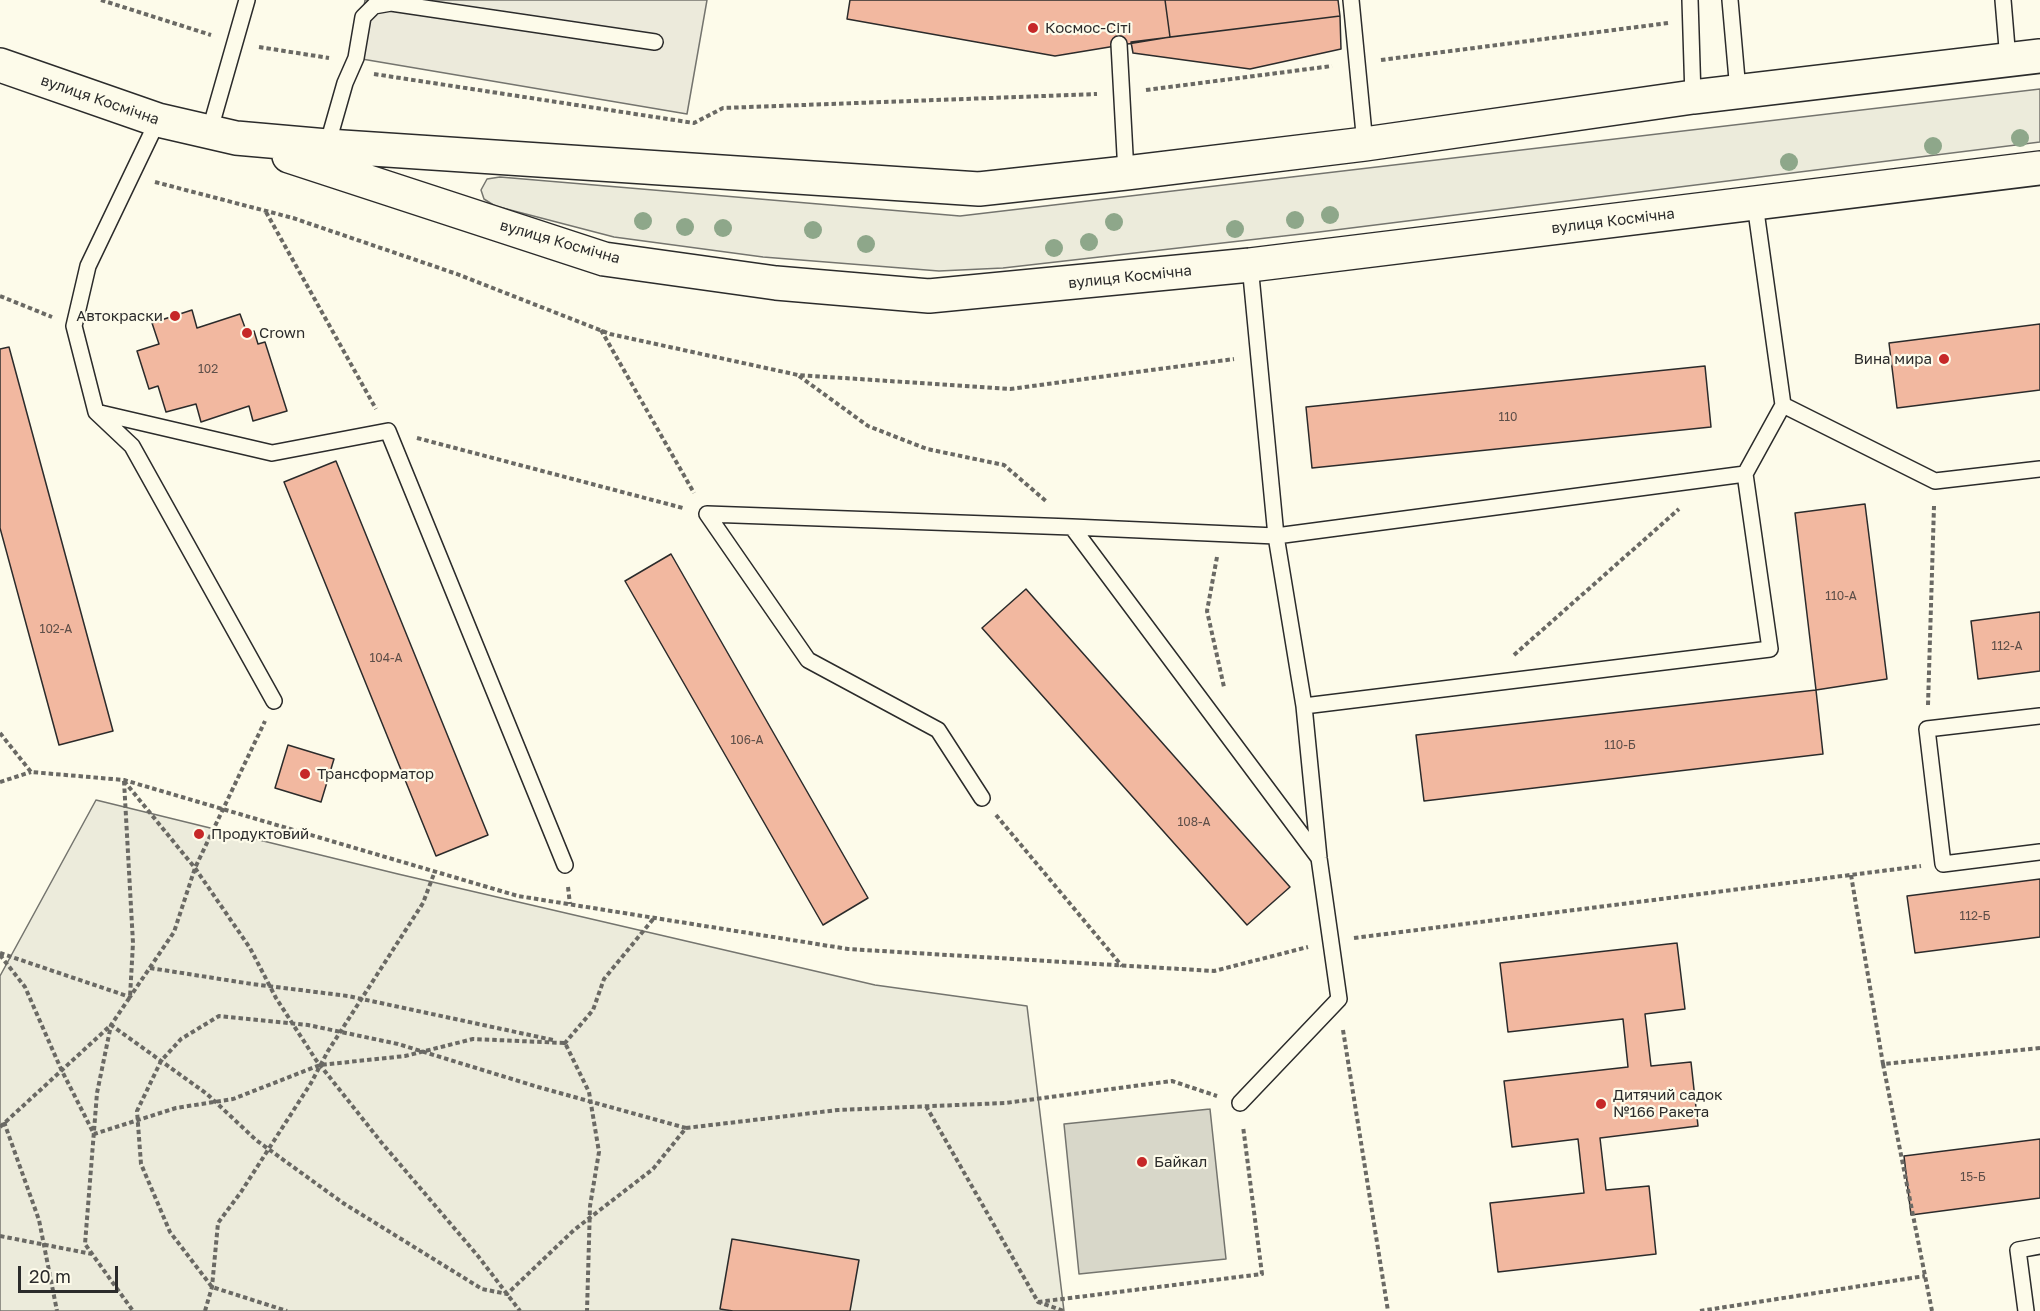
<!DOCTYPE html>
<meta charset="utf-8">
<style>
body{margin:0}
#map{position:relative;width:2040px;height:1311px;overflow:hidden;background:#fdfbea;font-family:"Golos Text",sans-serif}
canvas{display:block}
.scale{position:absolute;left:18px;top:1266px;width:100px;height:27px;box-sizing:border-box;border:3px solid #2b2b2b;border-top:0;padding-left:8px;font-size:18px;line-height:21px;white-space:nowrap;color:#2b2b2b;-webkit-text-stroke:4px #fdfbea;paint-order:stroke}
</style>
<div id="map">
<canvas width="2040" height="1311"></canvas>
<div class="scale">20 m</div>
</div>
<script>
const context = document.querySelector('canvas').getContext('2d');
context.lineJoin = 'round';
function fillPath(path, color) {
  context.fillStyle = color;
  context.fill(path, 'evenodd');
}
function shape(rows) {
  const path = new Path2D();
  for (const r of rows) {
    path.moveTo(r[0], r[1]);
    for (let i = 2; i < r.length; i += 2) path.lineTo(r[i], r[i + 1]);
  }
  return path;
}
function stroke(path, color, width, dash) {
  context.strokeStyle = color;
  context.lineWidth = width;
  context.lineCap = dash ? 'butt' : 'round';
  context.setLineDash(dash || []);
  context.stroke(path);
}
function drawText(font, color, halo, rows, align = 'center') {
  context.font = font + ' "Golos Text",sans-serif';
  context.lineWidth = 4.5;
  context.setLineDash([]);
  context.textBaseline = 'middle';
  context.strokeStyle = halo;
  context.fillStyle = color;
  for (const [text, x, y, turn = 0] of rows) {
    context.save();
    context.translate(x, y);
    context.rotate((+turn || 0) * Math.PI / 180);
    context.textAlign = isNaN(turn) ? turn : align;
    if (halo) context.strokeText(text, 0, 0);
    context.fillText(text, 0, 0);
    context.restore();
  }
}
const green = shape([
 [2040,89,2040,142,1319,232,1003,268,939,271,763,257,614,237,495,206,484,199,481,190,487,179,500,177,960,216,2040,89],
 [96,800,398,874,875,985,1027,1006,1064,1311,0,1311,0,976,96,800]
]);
const parking = shape([
 [365,0,707,0,687,114,356,58,365,0]
]);
const water = shape([
 [1210,1109,1226,1259,1079,1274,1064,1124,1210,1109]
]);
const building = shape([
 [850,0,1165,0,1170,37,1055,56,847,19,850,0],
 [1165,0,1338,0,1340,16,1170,37,1165,0],
 [1340,16,1341,49,1250,69,1133,53,1131,42,1340,16],
 [192,310,197,328,240,314,247,333,254,331,258,344,265,342,287,411,253,421,249,406,201,422,196,404,166,412,158,386,149,389,137,351,159,344,152,323,192,310],
 [2040,324,2040,390,1897,408,1889,343,2040,324],
 [9,347,113,731,59,745,0,528,0,349,9,347],
 [1705,366,1711,427,1312,468,1306,407,1705,366],
 [336,461,488,835,436,856,284,482,336,461],
 [1865,504,1887,679,1816,690,1795,513,1865,504],
 [671,554,868,898,823,925,625,581,671,554],
 [1026,589,1290,887,1247,925,982,628,1026,589],
 [2040,612,2040,671,1978,679,1971,621,2040,612],
 [1816,690,1823,754,1424,801,1416,735,1816,690],
 [288,745,334,759,321,802,275,788,288,745],
 [2040,879,2040,937,1915,953,1907,896,2040,879],
 [1677,943,1685,1009,1645,1014,1651,1066,1691,1062,1698,1126,1600,1138,1606,1190,1649,1186,1656,1254,1498,1272,1490,1203,1584,1193,1578,1139,1512,1147,1504,1081,1628,1067,1623,1019,1508,1032,1500,963,1677,943],
 [2040,1139,2040,1198,1911,1215,1904,1156,2040,1139],
 [732,1239,859,1260,850,1311,733,1311,720,1309,732,1239]
]);
const path = shape([
 [101,0,211,35],
 [259,47,329,58],
 [1381,60,1668,23],
 [374,74,694,123,723,108,1097,94],
 [1146,90,1332,66],
 [155,182,293,218,457,274,610,334,798,375,1010,389,1234,359],
 [266,212,376,409],
 [0,296,52,317],
 [601,330,694,493],
 [799,376,868,426,927,449,1004,465,1047,502],
 [417,438,683,508],
 [1217,557,1207,611,1224,687],
 [1514,655,1679,509],
 [1928,705,1934,506],
 [0,733,31,772,124,780,518,896,848,949,1214,971,1308,947],
 [124,781,195,868,250,948,276,998,316,1060,381,1142,478,1256,520,1311],
 [124,781,133,943,130,997,111,1025,97,1093,85,1244,133,1311],
 [0,782,31,772],
 [996,815,1122,966],
 [1851,875,1883,1064,2040,1048],
 [568,887,570,904],
 [1354,938,1921,866],
 [0,953,130,997,174,932,195,868,265,721],
 [0,955,25,987,61,1069,94,1134,176,1108,233,1099,320,1065,405,1056,473,1039,565,1043,589,1092,599,1152,590,1206,587,1311],
 [150,968,252,984,348,996,553,1040],
 [1343,1030,1388,1311],
 [564,1043,565,1043,593,1010,604,979,654,918],
 [1883,1064,1932,1311],
 [926,1106,1038,1302,1064,1311],
 [4,1122,39,1220,57,1311],
 [0,1127,111,1025,161,1061,207,1094,256,1140,343,1203,482,1289,507,1294,574,1230,653,1169,686,1128,538,1087,398,1044,308,1025,219,1016,181,1039,161,1061,137,1111,141,1164,170,1232,212,1287,287,1311],
 [686,1128,838,1110,1005,1103,1172,1081,1217,1096],
 [0,1236,92,1254],
 [1038,1302,1262,1274,1243,1126],
 [205,1311,212,1287,218,1223,241,1192,311,1083,328,1051,423,903,435,871],
 [1700,1311,1925,1276]
]);
const lane = shape([
 [1351,0,1365,144],
 [1690,0,1693,97],
 [1730,0,1738,91],
 [2003,0,2008,60],
 [1119,44,1126,173],
 [158,120,88,266,74,326,96,412,132,446,274,701],
 [209,133,247,0],
 [327,146,345,83,356,58,363,17,374,6,391,3,655,42],
 [1783,405,1935,481,2040,469],
 [96,412,272,453,388,431,565,865],
 [1072,527,1276,536,1745,474,1783,405,1755,204],
 [1304,706,1770,649,1745,474],
 [2040,716,1927,729,1943,864,2040,852],
 [982,798,938,730,808,660,707,514,1072,527,1319,858],
 [1240,1103,1339,999,1319,858,1304,706,1276,536,1250,265],
 [2026,1311,2018,1250,2040,1246]
]);
const primary = shape([
 [0,65,158,120,236,138,327,146,979,189,1126,173,1365,144,1693,97,2040,56],
 [289,156,604,259,776,283,929,296,1250,265,2040,168]
]);
const trees = [
 [2020,138],
 [1933,146],
 [1789,162],
 [1330,215],
 [1295,220],
 [643,221],
 [1114,222],
 [685,227],
 [723,228],
 [1235,229],
 [813,230],
 [1089,242],
 [866,244],
 [1054,248]
];
const markers = [
 [1033,28,6,"#c62828"],
 [175,316,6,"#c62828"],
 [247,333,6,"#c62828"],
 [1944,359,6,"#c62828"],
 [305,774,6,"#c62828"],
 [199,834,6,"#c62828"],
 [1601,1104,6,"#c62828"],
 [1142,1162,6,"#c62828"]
];
const numberNames = [
 ["102",208,369],
 ["110",1508,417],
 ["110-А",1841,596],
 ["102-А",56,629],
 ["112-А",2007,646],
 ["104-А",386,658],
 ["106-А",747,740],
 ["110-Б",1620,745],
 ["108-А",1194,822],
 ["112-Б",1975,916],
 ["15-Б",1973,1177]
];
const poiNames = [
 ["Космос-Сіті",1045,28],
 ["Автокраски",163,316,"right"],
 ["Crown",259,333],
 ["Вина мира",1932,359,"right"],
 ["Трансформатор",317,774],
 ["Продуктовий",211,834],
 ["Дитячий садок",1613,1095],
 ["№166 Ракета",1613,1112],
 ["Байкал",1154,1162]
];
const streetNames = [
 ["вулиця Космічна",100,100,19],
 ["вулиця Космічна",1613,221,-7],
 ["вулиця Космічна",560,242,16],
 ["вулиця Космічна",1130,277,-6]
];
fillPath(green, '#ecebdb');
stroke(green, '#74746e', 1.5);
fillPath(parking, '#eceadb');
stroke(parking, '#74746e', 1.5);
fillPath(water, '#d8d7c9');
stroke(water, '#74746e', 1.5);
fillPath(building, '#f2b8a0');
stroke(building, '#2b2b2b', 1.5);
stroke(lane, '#2b2b2b', 18);
stroke(primary, '#2b2b2b', 36);
stroke(path, '#6a6964', 4, [4.5, 3]);
stroke(lane, '#fdfbea', 15);
stroke(primary, '#fdfbea', 33);
context.fillStyle = '#8ea78a';
for (const [x, y] of trees) {
  context.beginPath();
  context.arc(x, y, 9, 0, 2 * Math.PI);
  context.fill();
}
for (const [x, y, r, color] of markers) {
  const dot = new Path2D();
  dot.arc(x, y, r, 0, 2 * Math.PI);
  context.fillStyle = color;
  context.fill(dot);
  stroke(dot, '#fdfbea', 2);
}
drawText('12px', '#5d4e48', null, numberNames);
drawText('15px', '#2b2b2b', '#fdfbea', poiNames, 'left');
drawText('15px', '#2b2b2b', '#fdfbea', streetNames);
</script>
